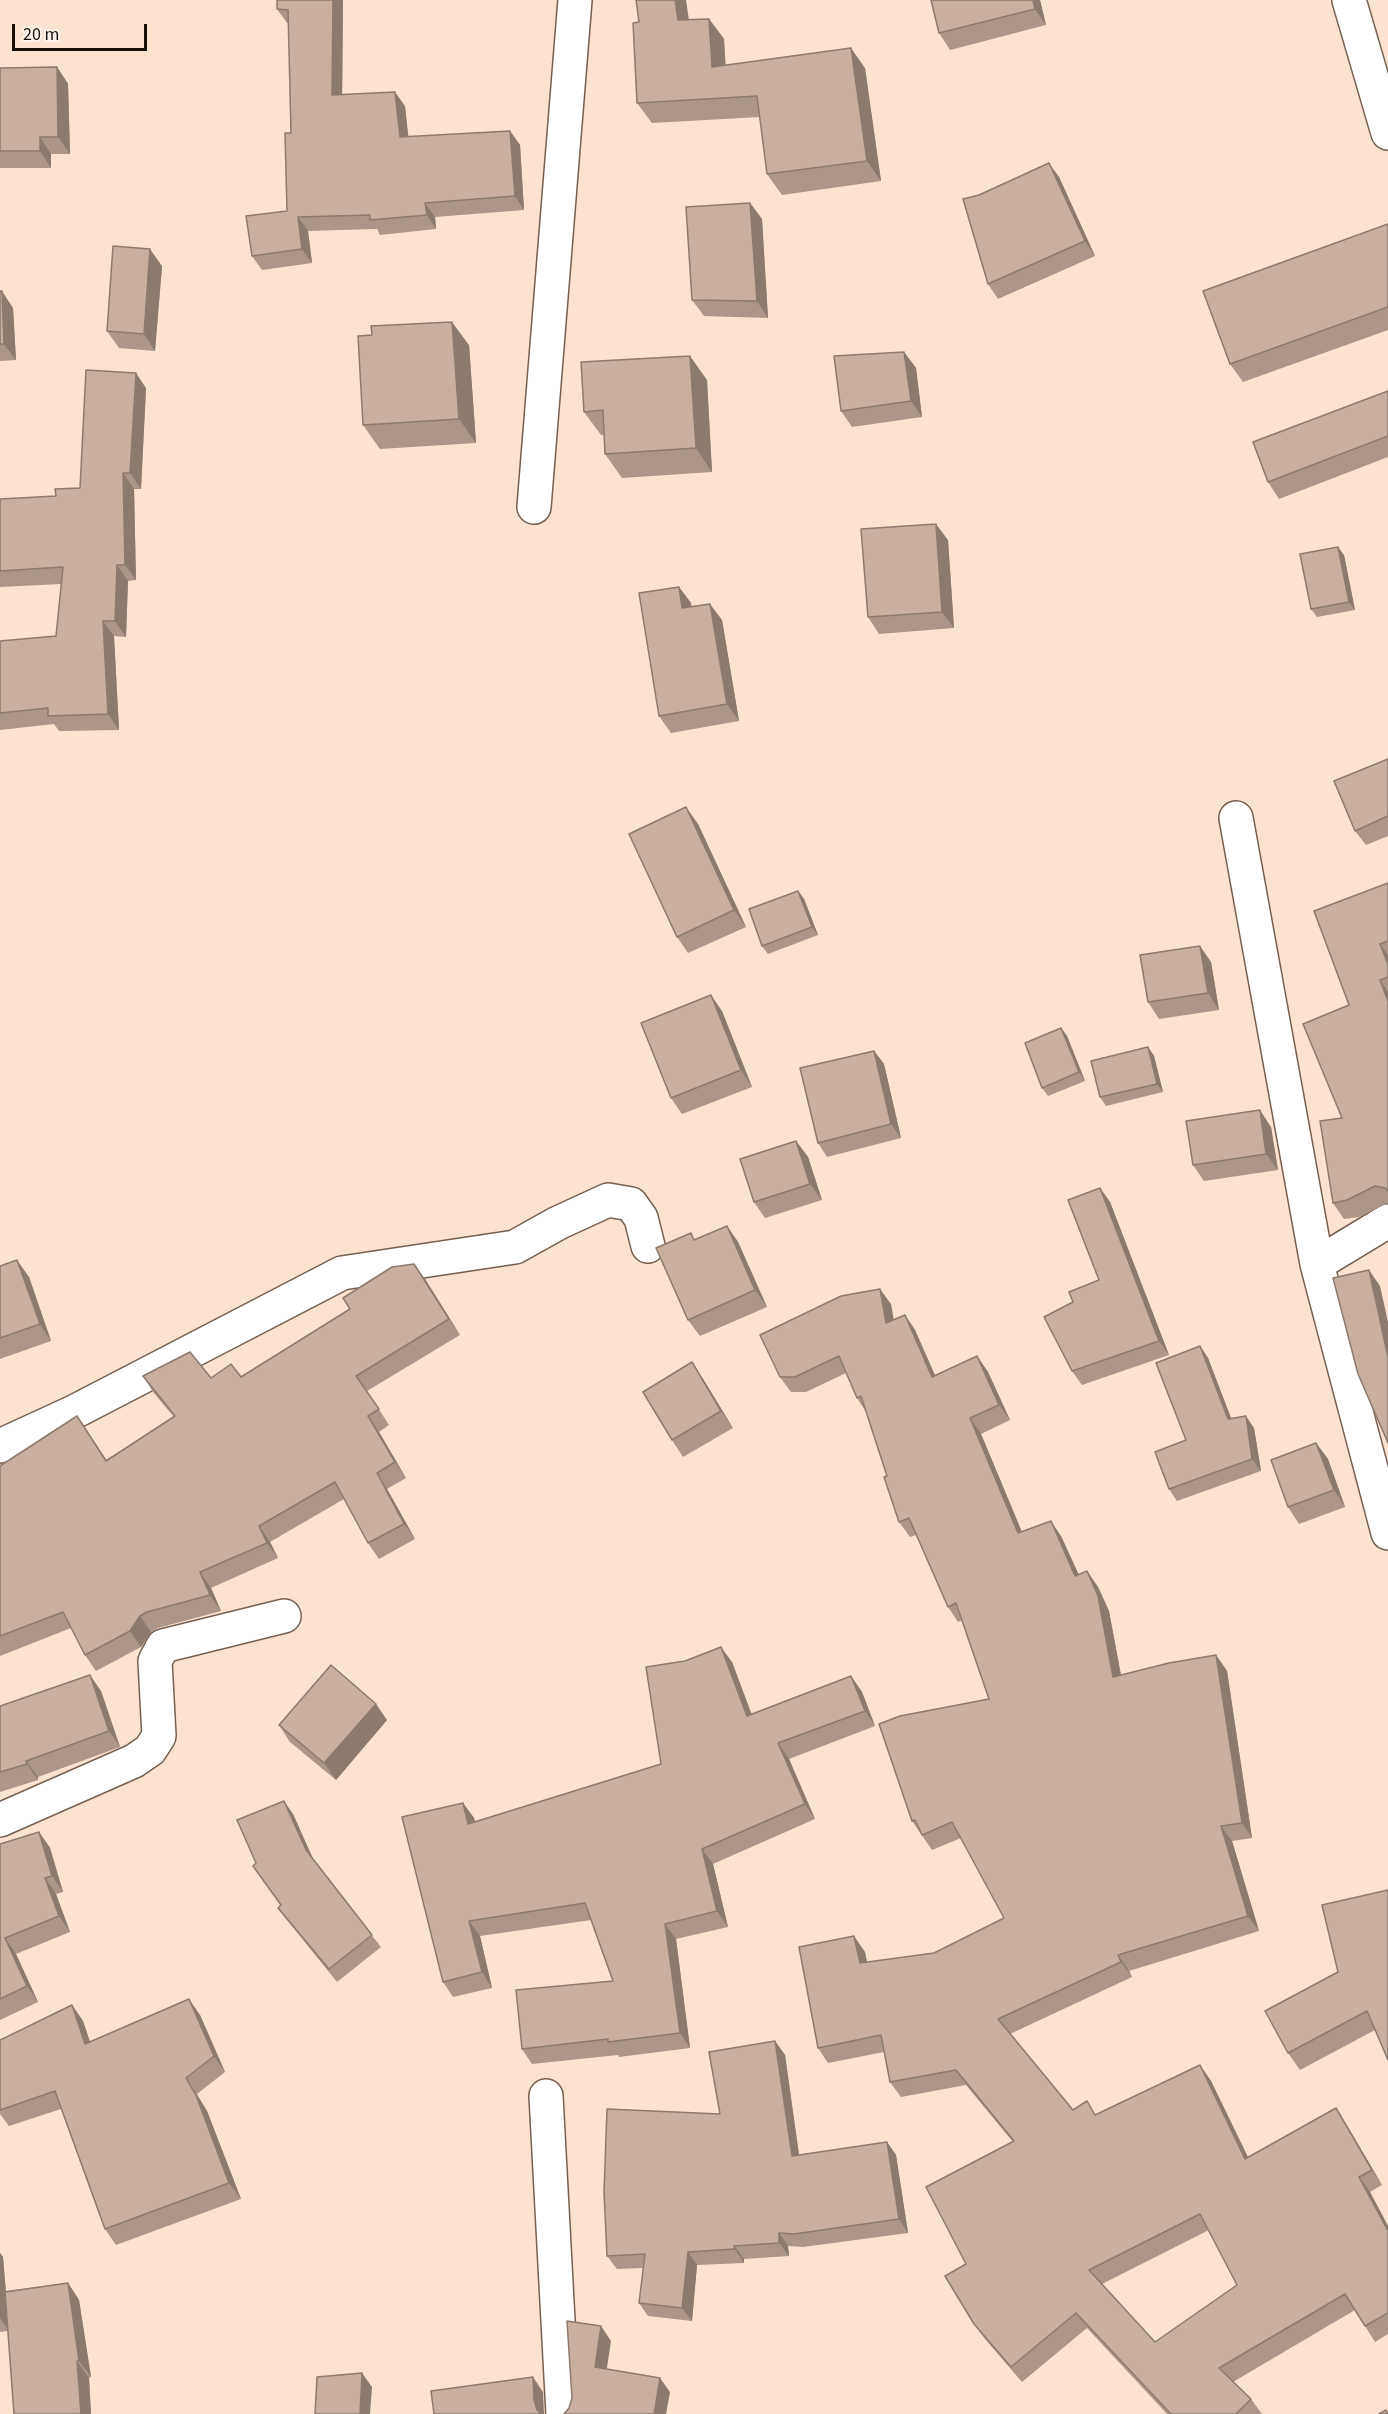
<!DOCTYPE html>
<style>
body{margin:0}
#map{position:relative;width:1388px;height:2414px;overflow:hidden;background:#fce2d1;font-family:"Source Sans 3",sans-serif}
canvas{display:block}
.scale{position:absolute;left:12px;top:24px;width:135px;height:27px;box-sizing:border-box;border:3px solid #180f0a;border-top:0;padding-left:8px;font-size:18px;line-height:21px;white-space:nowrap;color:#180f0a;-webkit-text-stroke:4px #fdf3ec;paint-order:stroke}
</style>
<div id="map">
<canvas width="1388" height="2414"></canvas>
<div class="scale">20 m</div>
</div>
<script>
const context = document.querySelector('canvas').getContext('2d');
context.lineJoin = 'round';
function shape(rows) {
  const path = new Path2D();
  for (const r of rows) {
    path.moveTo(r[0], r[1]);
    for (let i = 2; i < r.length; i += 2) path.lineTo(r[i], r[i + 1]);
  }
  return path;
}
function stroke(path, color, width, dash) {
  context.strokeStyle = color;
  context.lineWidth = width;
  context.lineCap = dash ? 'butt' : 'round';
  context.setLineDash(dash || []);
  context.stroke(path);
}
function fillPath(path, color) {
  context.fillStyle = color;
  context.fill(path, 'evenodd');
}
const minor = shape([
 [1349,0,1388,133],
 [534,507,575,0],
 [1236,818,1317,1264],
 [1388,1221,1317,1264,1388,1533],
 [0,1446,76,1411,342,1273,515,1247,558,1223,608,1200,631,1204,641,1218,648,1246],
 [0,1820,134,1761,150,1750,159,1736,155,1661,163,1646,284,1616],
 [546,2096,563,2414]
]);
const wall = shape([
 [277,0,343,0,342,95,405,106,408,137,510,131,520,145,524,210,435,217,436,229,380,235,377,229,308,231,312,263,262,270,252,256,287,211,291,133,289,23,287,23,277,9],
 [931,0,1040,0,1046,25,950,50,939,33],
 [709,19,724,39,725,65,865,68,881,181,782,195,767,174,760,117,652,123,637,103,689,20],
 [57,67,68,84,70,154,51,154,51,168,0,168,0,68],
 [1059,177,1095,256,998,299,988,284],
 [750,203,762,219,768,318,704,316,692,300],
 [1388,224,1388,330,1243,382,1230,364],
 [162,266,155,351,119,348,107,331],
 [0,291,13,308,16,360,0,361],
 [469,345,476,443,380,449,363,425],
 [904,352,916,368,922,417,852,427,841,411],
 [707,380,712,472,622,478,605,454,604,435,601,435,584,412],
 [146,388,141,489,134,489,136,580,128,581,126,637,114,636,119,730,59,731,54,724,0,730,0,641,56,636,61,584,0,587,0,499,56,496,80,488],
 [1388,391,1388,457,1279,499,1268,482],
 [948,540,954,628,879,634,868,617],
 [1344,555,1355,610,1317,617,1311,609],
 [679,587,691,603,691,607,722,620,739,721,671,733,659,716],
 [1388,759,1388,836,1366,845,1355,831],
 [698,824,746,927,688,953,677,937],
 [1388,883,1388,1203,1359,1217,1344,1219,1333,1203,1342,1118,1349,1005],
 [798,891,804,899,818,935,768,954,762,946],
 [1211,962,1219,1010,1159,1019,1148,1002],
 [722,1011,752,1087,682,1114,671,1098],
 [1061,1028,1067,1036,1085,1081,1048,1096,1042,1088],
 [1148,1047,1154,1056,1163,1092,1106,1106,1100,1097],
 [874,1051,884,1064,901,1138,827,1157,818,1143],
 [1271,1127,1278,1170,1204,1181,1193,1165],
 [796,1141,808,1157,822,1200,765,1218,754,1202],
 [1100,1188,1110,1202,1169,1355,1082,1385,1072,1371,1073,1302,1099,1280],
 [727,1226,738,1242,767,1307,700,1336,688,1320],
 [0,1266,29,1277,51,1341,0,1359],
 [425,1279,460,1335,367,1391,389,1425,379,1432,406,1478,387,1489,415,1539,379,1559,368,1543,344,1499,270,1542,278,1558,211,1588,221,1611,158,1628,151,1632,141,1647,96,1671,85,1655,71,1628,0,1656,0,1466,77,1416,106,1460,174,1417,153,1392,143,1376,211,1378,241,1377],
 [891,1304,893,1320,905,1315,915,1330,935,1375,977,1356,988,1372,1010,1420,981,1434,1022,1532,1061,1536,1079,1575,1087,1571,1098,1587,1109,1611,1121,1675,1216,1655,1227,1671,1252,1838,1232,1841,1259,1931,1129,1971,1132,1977,1010,2034,1073,2110,1096,2115,1200,2065,1211,2081,1248,2157,1346,2124,1382,2185,1370,2192,1388,2226,1388,2334,1375,2342,1355,2310,1233,2382,1251,2399,1262,2414,1167,2414,1087,2328,1022,2382,985,2339,974,2324,966,2264,1013,2142,966,2085,901,2097,890,2082,884,2052,828,2063,818,2048,865,1952,867,1962,934,1953,1004,1918,961,1838,932,1850,912,1821,989,1699,962,1620,958,1622,948,1607,916,1535,910,1537,899,1522,887,1476,866,1412,857,1398,846,1373,806,1392,791,1392,780,1377],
 [1209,2230,1237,2285,1155,2342,1102,2284],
 [1200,1346,1208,1358,1231,1418,1254,1428,1261,1471,1177,1501,1169,1489,1186,1440],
 [703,1379,733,1428,683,1457,672,1440],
 [1316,1443,1328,1459,1345,1507,1299,1524,1288,1507],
 [732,1662,751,1714,851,1676,862,1692,875,1726,789,1759,815,1819,713,1864,728,1927,676,1939,690,2048,619,2057,618,2055,532,2064,522,2049,613,1981,591,1920,480,1936,492,1988,453,1997,443,1982,463,1803,474,1818,475,1822,661,1764],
 [101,1691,120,1747,38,1777,38,1780,0,1792,0,1706],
 [387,1720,336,1780,290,1742,279,1725],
 [293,1814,313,1860,381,1947,337,1982,287,1920,278,1908,281,1905,256,1863],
 [39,1832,50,1848,63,1892,56,1894,70,1932,16,1954,38,2002,0,2020,0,1844],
 [1322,1905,1375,2030,1300,2070,1288,2053,1338,1972],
 [72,2005,83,2021,90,2042,200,2015,225,2072,197,2094,207,2111,241,2199,116,2245,105,2229,61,2109,9,2126,0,2114,0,2040],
 [775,2041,785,2055,799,2155,887,2142,896,2155,908,2233,803,2247,788,2246,789,2256,744,2259,744,2263,697,2265,692,2321,648,2316,639,2303,643,2268,617,2269,607,2256,720,2114],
 [0,2253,3,2257,6,2291,68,2283,79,2300,91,2377,89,2378,91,2414,14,2414,8,2331,0,2332]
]);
const shadedWall = shape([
 [333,0,343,0,342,109,332,95],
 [675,0,686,0,692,41,678,20],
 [1033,0,1040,0,1046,25,1035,9],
 [709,19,724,39,727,87,712,67],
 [851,48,865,68,881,181,867,161],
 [57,67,68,84,70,154,58,137],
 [395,92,405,106,410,151,400,137],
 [510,131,520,145,524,210,515,196],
 [40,137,51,154,51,168,40,151],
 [1049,163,1059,177,1095,256,1085,241],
 [425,203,435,217,436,229,427,215],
 [750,203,762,219,768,318,757,301],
 [298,217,308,231,312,263,302,249],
 [150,249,162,266,155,351,144,334],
 [2,291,13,308,16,360,4,344],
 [452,322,469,345,476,443,459,419],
 [904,352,916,368,922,417,911,401],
 [690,356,707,380,712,472,696,448],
 [136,373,146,388,141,489,130,473],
 [123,473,134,489,136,580,125,565],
 [936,524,948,540,954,628,942,612],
 [1338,547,1344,555,1355,610,1349,602],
 [117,565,128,581,126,637,115,621],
 [679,587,691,603,694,625,682,608],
 [710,604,722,620,739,721,727,704],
 [103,621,114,636,119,730,108,714],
 [686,807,698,824,746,927,734,910],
 [798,891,804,899,818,935,812,927],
 [1380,944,1388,955,1388,964],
 [1200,946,1211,962,1219,1010,1208,993],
 [1380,980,1388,992,1388,1001],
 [711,995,722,1011,752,1087,741,1070],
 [1061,1028,1067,1036,1085,1081,1079,1072],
 [1148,1047,1154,1056,1163,1092,1157,1084],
 [874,1051,884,1064,901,1138,891,1124],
 [1260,1110,1271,1127,1278,1170,1266,1154],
 [796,1141,808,1157,822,1200,810,1184],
 [1100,1188,1110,1202,1169,1355,1159,1341],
 [727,1226,738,1242,767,1307,755,1290],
 [17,1260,29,1277,51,1341,40,1324],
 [414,1264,425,1279,460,1335,449,1319],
 [1369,1270,1380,1286,1388,1322,1388,1357],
 [880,1289,891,1304,897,1338,886,1323],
 [905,1315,915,1330,942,1392,932,1377],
 [1200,1346,1208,1358,1236,1431,1228,1419],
 [977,1356,988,1372,1010,1420,999,1405],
 [692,1362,703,1379,733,1428,721,1411],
 [77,1416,88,1432,117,1476,106,1461],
 [368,1416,379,1432,406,1478,395,1462],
 [1246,1416,1254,1428,1261,1471,1252,1459],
 [970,1418,981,1434,1029,1549,1018,1533],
 [1316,1443,1328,1459,1345,1507,1334,1490],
 [377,1473,387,1489,415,1539,404,1524],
 [1051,1521,1061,1536,1086,1591,1075,1576],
 [259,1526,270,1542,278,1558,267,1543],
 [1087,1571,1098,1587,1109,1611,1124,1692,1113,1677],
 [200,1572,211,1588,221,1611,210,1595],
 [140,1616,151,1632,141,1647,130,1631],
 [721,1647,732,1662,758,1731,747,1716],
 [1216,1655,1227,1671,1252,1838,1242,1823],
 [90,1675,101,1691,120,1747,109,1731],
 [851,1676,862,1692,875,1726,865,1711],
 [376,1704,387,1720,336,1780,324,1763],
 [778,1743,789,1759,815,1819,805,1804],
 [26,1761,38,1777,38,1780,27,1764],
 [284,1801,293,1814,315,1863,306,1850],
 [463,1803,474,1818,479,1839,468,1824],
 [1221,1826,1232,1841,1259,1931,1248,1916],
 [39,1832,50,1848,63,1892,52,1876],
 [702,1849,713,1864,728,1927,717,1911],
 [45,1878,56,1894,70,1932,59,1916],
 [469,1921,480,1936,492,1988,482,1972],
 [665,1924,676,1939,690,2048,680,2033],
 [854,1936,865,1952,870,1979,860,1963],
 [5,1938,16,1954,38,2002,27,1986],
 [1118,1955,1129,1971,1132,1977,1121,1962],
 [189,1999,200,2015,225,2072,214,2056],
 [72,2005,83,2021,96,2060,85,2044],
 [775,2041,785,2055,801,2169,792,2156],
 [1200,2065,1211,2081,1256,2174,1245,2159],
 [186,2078,207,2111,241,2199,229,2183],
 [1336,2108,1346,2124,1382,2185,1372,2170],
 [887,2142,896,2155,908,2233,899,2219],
 [1359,2177,1370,2192,1388,2226,1388,2231],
 [779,2233,788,2246,789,2256,779,2243],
 [734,2246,744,2259,744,2263,735,2249],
 [688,2252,697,2265,692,2321,682,2308],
 [0,2253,3,2257,9,2331,0,2318],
 [68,2283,79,2300,91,2377,79,2361],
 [601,2326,611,2341,605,2381,595,2367],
 [77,2361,89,2378,91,2414,81,2414],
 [362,2373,372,2387,370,2414,360,2414],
 [533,2377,543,2392,544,2414,540,2414,537,2410,534,2400],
 [660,2378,670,2392,666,2414,654,2414]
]);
const building = shape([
 [277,0,333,0,332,95,395,92,400,137,510,131,515,196,425,203,427,215,370,220,370,215,298,217,302,249,252,256,246,216,287,211,285,133,291,133,288,10,277,9,277,0],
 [636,0,675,0,678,20,709,19,712,67,851,48,867,161,767,174,757,96,637,103,633,23,639,22,636,0],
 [931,0,1033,0,1035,9,939,33,931,0],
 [57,67,58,137,40,137,40,151,0,151,0,68,57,67],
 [1049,163,1085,241,988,284,963,199,979,195,1049,163],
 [750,203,757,301,692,300,686,207,750,203],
 [1388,224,1388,307,1230,364,1203,291,1388,224],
 [113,246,150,249,144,334,107,331,113,246],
 [0,291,2,291,4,344,0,344,0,291],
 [452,322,459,419,363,425,358,336,372,335,371,326,452,322],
 [904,352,911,401,841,411,834,356,904,352],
 [690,356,696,448,605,454,603,410,584,412,581,362,690,356],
 [86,370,136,373,130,473,123,473,125,565,117,565,115,621,103,621,108,714,48,716,48,708,0,713,0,641,56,636,63,567,0,571,0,499,56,496,55,489,80,488,86,370],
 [1388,391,1388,436,1268,482,1253,442,1388,391],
 [936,524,942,612,868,617,861,529,936,524],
 [1338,547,1349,602,1311,609,1300,554,1338,547],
 [679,587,682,608,710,604,727,704,659,716,639,593,679,587],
 [1388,759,1388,816,1355,831,1334,781,1388,759],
 [686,807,734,910,677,937,629,834,686,807],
 [1388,883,1388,941,1380,944,1388,964,1388,977,1380,980,1388,1001,1388,1191,1385,1188,1375,1186,1347,1200,1333,1203,1320,1121,1342,1118,1303,1024,1349,1005,1314,911,1388,883],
 [798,891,812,927,762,946,749,909,798,891],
 [1200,946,1208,993,1148,1002,1140,955,1200,946],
 [711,995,741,1070,671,1098,641,1023,711,995],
 [1061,1028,1079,1072,1042,1088,1025,1043,1061,1028],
 [1148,1047,1157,1084,1100,1097,1091,1061,1148,1047],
 [874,1051,891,1124,818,1143,800,1068,874,1051],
 [1260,1110,1266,1154,1193,1165,1186,1121,1260,1110],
 [796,1141,810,1184,754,1202,740,1159,796,1141],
 [1100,1188,1159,1341,1072,1371,1044,1317,1073,1302,1069,1292,1099,1280,1068,1200,1100,1188],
 [727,1226,755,1290,688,1320,656,1248,691,1233,694,1240,727,1226],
 [17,1260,40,1324,0,1338,0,1266,17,1260],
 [414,1264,449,1319,356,1376,379,1409,368,1416,395,1462,377,1473,404,1524,368,1543,335,1482,259,1526,267,1543,200,1572,210,1595,147,1612,140,1616,130,1631,85,1655,63,1612,0,1636,0,1466,77,1416,106,1461,175,1416,143,1376,190,1352,211,1378,231,1364,241,1377,350,1309,343,1298,392,1267,414,1264],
 [1369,1270,1388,1357,1388,1443,1358,1374,1333,1278,1369,1270],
 [880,1289,886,1323,905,1315,932,1377,977,1356,999,1405,970,1418,1018,1533,1051,1521,1075,1576,1087,1571,1098,1596,1113,1677,1169,1663,1216,1655,1242,1823,1221,1826,1248,1916,1118,1955,1121,1962,998,2019,1073,2110,1087,2101,1095,2115,1200,2065,1245,2159,1336,2108,1372,2170,1359,2177,1388,2231,1388,2313,1365,2326,1345,2294,1219,2368,1251,2399,1236,2414,1171,2414,1076,2313,1011,2367,974,2324,945,2276,966,2264,926,2187,1014,2141,956,2070,890,2082,881,2035,818,2048,799,1947,854,1936,860,1963,934,1953,1004,1918,952,1822,922,1835,915,1820,912,1821,879,1724,900,1716,989,1699,956,1603,948,1607,909,1518,899,1522,884,1477,887,1476,861,1396,857,1398,839,1356,795,1377,780,1377,760,1335,841,1296,880,1289],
 [1200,2214,1237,2285,1155,2342,1089,2270,1200,2214],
 [1200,1346,1228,1419,1246,1416,1252,1459,1169,1489,1155,1452,1186,1440,1156,1363,1200,1346],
 [692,1362,721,1411,672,1440,643,1392,692,1362],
 [1316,1443,1334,1490,1288,1507,1271,1460,1316,1443],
 [721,1647,747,1716,851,1676,865,1711,778,1743,805,1804,702,1849,717,1911,665,1924,680,2033,608,2042,608,2039,522,2049,516,1990,613,1981,585,1903,469,1921,482,1972,443,1982,402,1817,463,1803,468,1824,661,1764,646,1667,685,1661,721,1647],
 [331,1665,376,1704,324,1763,279,1725,331,1665],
 [90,1675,109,1731,26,1761,27,1764,0,1772,0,1706,90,1675],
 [284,1801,306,1850,372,1935,329,1969,278,1908,281,1905,253,1866,256,1863,237,1820,284,1801],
 [39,1832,52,1876,45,1878,59,1916,5,1938,27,1986,0,1999,0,1844,39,1832],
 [1388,1890,1388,2060,1367,2011,1288,2053,1265,2011,1338,1972,1322,1905,1388,1890],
 [189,1999,214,2056,186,2078,196,2095,229,2183,105,2229,55,2091,0,2110,0,2040,72,2005,85,2044,189,1999],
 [775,2041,792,2156,887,2142,899,2219,794,2234,779,2233,779,2243,734,2246,735,2249,688,2252,682,2308,639,2303,645,2254,607,2256,604,2192,607,2109,720,2114,709,2052,775,2041],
 [68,2283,79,2361,77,2361,81,2414,14,2414,5,2292,68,2283],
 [567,2321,601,2326,595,2367,660,2378,654,2414,564,2414,569,2408,572,2398,567,2321],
 [362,2373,360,2414,315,2414,317,2377,362,2373],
 [533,2377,534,2400,537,2410,542,2414,434,2414,431,2391,533,2377],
 [1386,2410,1388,2414,1379,2414,1386,2410]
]);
stroke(minor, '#766051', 36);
stroke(minor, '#fff', 33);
fillPath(wall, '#ac9689');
fillPath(shadedWall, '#8c7a6f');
fillPath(building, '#c8af9f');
stroke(building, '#8c7a6f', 1.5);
</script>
